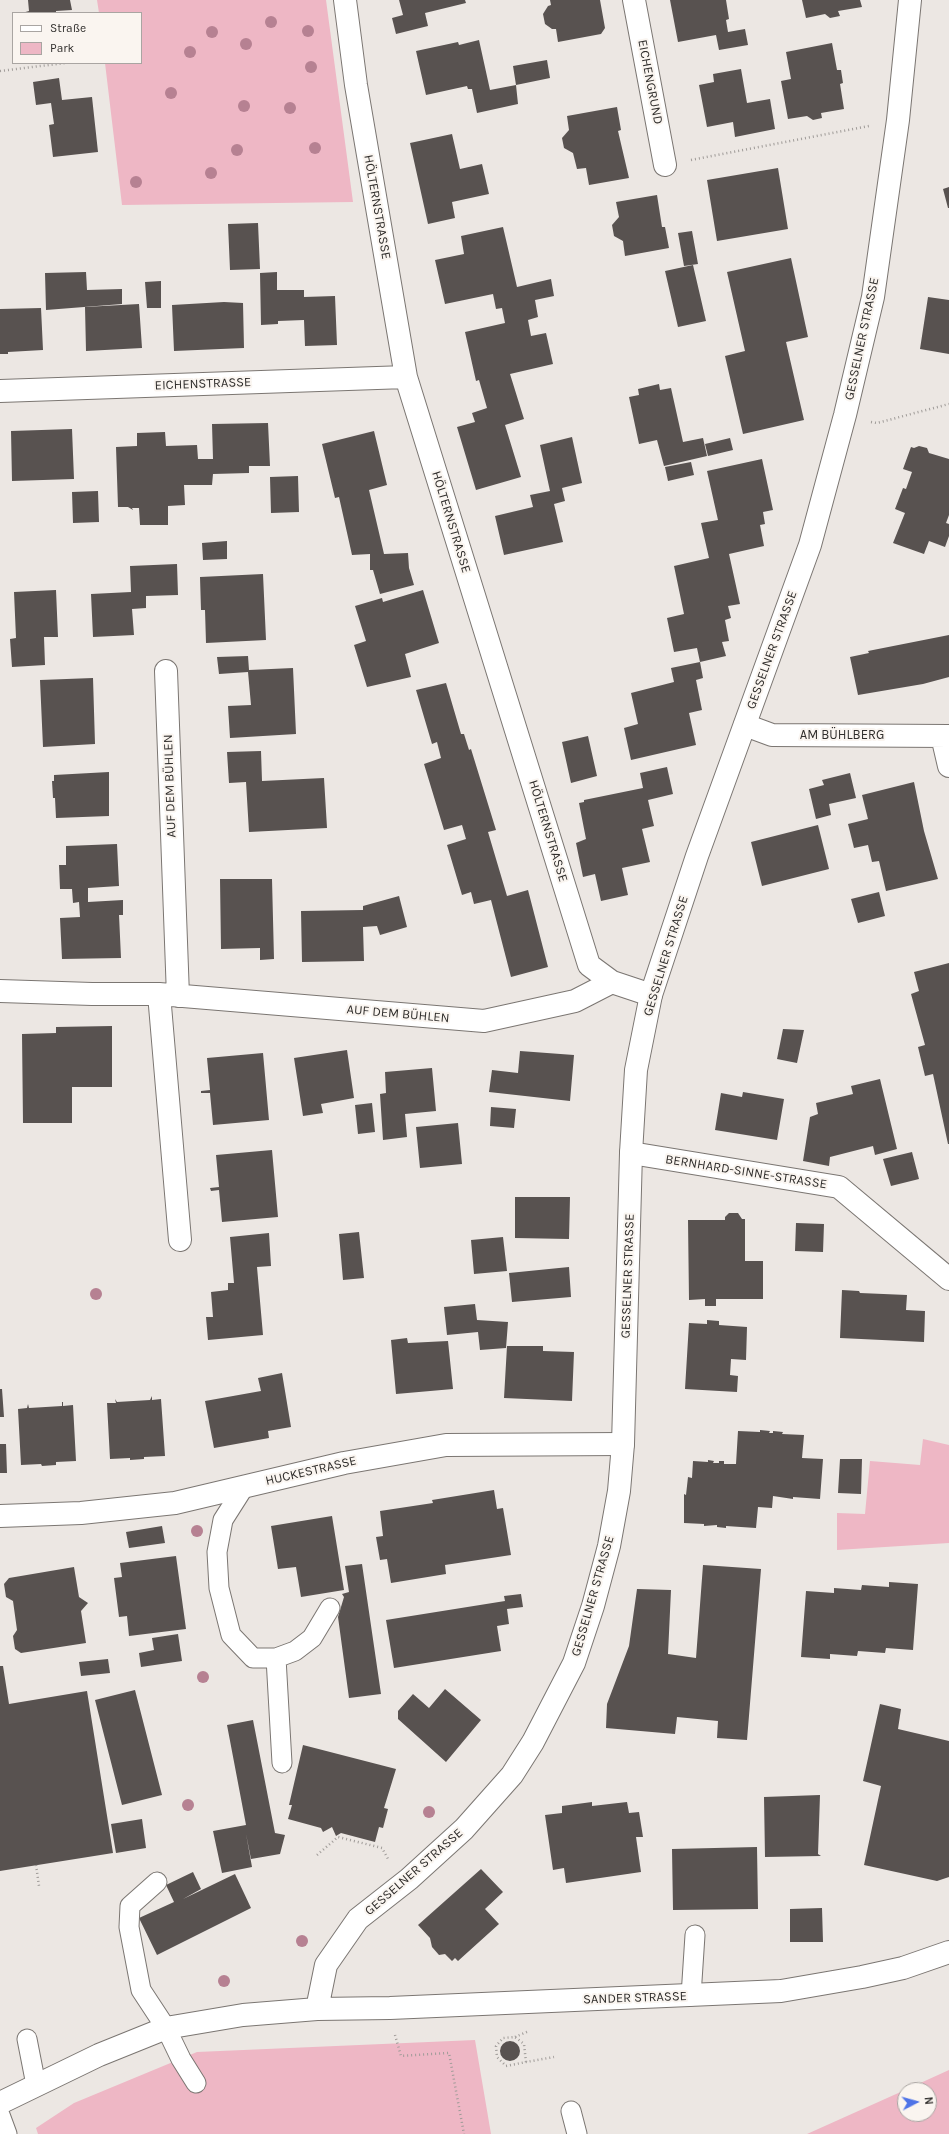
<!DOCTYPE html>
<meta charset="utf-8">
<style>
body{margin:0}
#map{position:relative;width:949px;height:2134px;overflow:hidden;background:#ece7e3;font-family:Karla,sans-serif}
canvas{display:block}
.legend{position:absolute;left:12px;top:12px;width:130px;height:52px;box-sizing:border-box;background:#faf5f0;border:1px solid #a9a5a2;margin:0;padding:5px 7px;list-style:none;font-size:12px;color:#302e2c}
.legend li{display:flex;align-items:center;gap:8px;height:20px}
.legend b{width:20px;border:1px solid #a9a5a2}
.north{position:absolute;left:897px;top:2082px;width:40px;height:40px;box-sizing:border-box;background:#faf5f0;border:1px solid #a9a5a2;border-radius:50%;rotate:84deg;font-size:11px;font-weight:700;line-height:16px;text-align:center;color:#302e2c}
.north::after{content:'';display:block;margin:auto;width:14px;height:18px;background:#4e73e7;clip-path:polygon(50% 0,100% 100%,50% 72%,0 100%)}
</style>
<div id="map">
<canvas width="949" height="2134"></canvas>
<ul class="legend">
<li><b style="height:5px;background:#fff"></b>Straße</li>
<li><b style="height:11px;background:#eeb7c5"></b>Park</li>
</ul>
<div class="north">N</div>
</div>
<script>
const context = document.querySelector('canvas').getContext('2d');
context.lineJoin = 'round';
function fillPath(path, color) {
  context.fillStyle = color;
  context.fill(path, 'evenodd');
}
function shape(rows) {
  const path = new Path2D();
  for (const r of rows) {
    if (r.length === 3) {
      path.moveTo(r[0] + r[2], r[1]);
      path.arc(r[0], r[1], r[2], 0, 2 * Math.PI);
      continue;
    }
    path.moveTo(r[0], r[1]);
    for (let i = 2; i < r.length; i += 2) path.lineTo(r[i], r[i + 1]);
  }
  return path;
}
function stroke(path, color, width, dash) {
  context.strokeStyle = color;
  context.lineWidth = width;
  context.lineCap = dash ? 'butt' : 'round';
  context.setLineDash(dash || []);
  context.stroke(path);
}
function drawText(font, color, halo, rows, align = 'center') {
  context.font = font + ' Karla,sans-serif';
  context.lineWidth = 4;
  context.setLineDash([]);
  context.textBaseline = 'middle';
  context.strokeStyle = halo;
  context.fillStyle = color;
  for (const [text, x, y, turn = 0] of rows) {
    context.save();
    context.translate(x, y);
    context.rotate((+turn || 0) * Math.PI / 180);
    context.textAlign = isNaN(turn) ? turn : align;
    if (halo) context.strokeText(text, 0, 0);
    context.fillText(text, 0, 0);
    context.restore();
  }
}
const green = shape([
 [97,0,326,0,353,202,122,205,105,63,141,63,141,13,99,13],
 [923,1439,949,1445,949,1543,837,1550,837,1513,865,1514,870,1461,920,1465],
 [475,2040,491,2134,38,2134,36,2128,74,2103,197,2052],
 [949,2070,949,2134,807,2134,905,2090,905,2114,929,2114,929,2090,905,2090]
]);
const building = shape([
 [28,0,70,0,72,10,56,11,56,13,22,13,29,11],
 [399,0,465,0,466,3,425,13,428,26,396,34,392,18,403,15],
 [550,0,600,0,605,28,601,34,558,42,556,29,552,29,545,24,543,14,548,6,551,5],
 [670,0,726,0,729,19,726,20,728,32,745,29,748,45,719,50,716,35,678,42],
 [802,0,860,0,862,7,838,11,840,16,830,18,825,14,806,18],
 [479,40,490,90,516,85,518,104,477,113,472,89,468,89,467,86,426,95,416,51,458,42,459,45],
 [832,43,837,70,841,70,843,83,840,84,844,109,821,113,822,118,813,120,807,116,788,119,781,81,791,79,786,52],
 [547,60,550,78,516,85,513,66],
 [741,69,747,103,770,99,775,129,735,137,733,122,707,127,699,85,714,82,713,74],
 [59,78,62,100,92,97,98,152,53,157,49,125,54,124,51,103,36,105,33,82],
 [617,107,621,130,618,131,629,178,589,185,586,168,577,169,573,153,564,148,562,138,569,130,567,116],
 [452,134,460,169,482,164,489,194,452,202,455,218,428,224,410,143],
 [778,168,788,229,717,241,707,180],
 [949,187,949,208,948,208,943,189],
 [657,195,662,227,665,227,669,248,625,256,623,241,614,236,612,225,619,217,616,202],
 [258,223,260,269,230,270,228,224],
 [503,227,517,287,551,279,554,296,535,300,538,317,528,320,531,336,546,333,553,364,510,374,524,419,505,425,521,477,476,490,457,427,475,422,472,413,487,408,479,380,476,381,465,332,505,323,502,308,496,309,493,294,445,304,435,260,464,254,461,236],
 [692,231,698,264,684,266,678,233],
 [791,258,808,337,786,342,804,420,743,434,725,356,745,351,727,272],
 [693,265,706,321,678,327,665,271],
 [86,272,87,290,122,289,122,304,46,310,45,273],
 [277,272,277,290,304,290,304,297,335,296,337,345,305,346,304,320,278,321,278,324,261,325,260,273],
 [161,281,161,308,147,308,145,282],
 [928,297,949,300,949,354,920,349],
 [224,302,243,303,244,348,174,351,172,305],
 [139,304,142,348,86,351,85,307],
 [41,308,43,350,8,352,8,354,0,354,0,309],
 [659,384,660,390,671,388,683,442,703,438,707,456,664,466,657,440,639,444,629,397,639,395,638,389],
 [268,423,270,466,249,466,249,473,213,474,212,485,184,485,185,505,168,506,168,525,140,525,139,508,132,508,133,510,128,507,118,507,116,447,137,446,137,433,165,432,166,446,197,445,198,459,213,459,212,424],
 [72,429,74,479,12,481,11,431],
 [374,431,387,485,369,490,384,554,408,553,409,568,414,585,380,594,373,570,370,570,370,554,352,555,339,497,335,498,322,444],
 [572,437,582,483,562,488,565,501,554,504,563,542,504,555,495,516,533,507,530,495,550,491,540,445],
 [730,438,733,450,708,456,705,444],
 [919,446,927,448,929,453,949,459,949,515,946,523,949,524,949,536,945,547,929,541,924,554,893,543,905,513,895,509,903,488,906,489,912,472,903,469,911,447,914,448],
 [762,459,773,510,763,512,765,524,760,525,764,546,729,554,740,604,728,606,731,618,725,620,729,641,722,642,726,656,700,662,703,678,696,680,702,710,689,713,696,745,631,760,624,728,638,724,631,693,674,682,671,668,700,662,697,648,674,652,667,618,684,614,674,566,709,558,701,523,718,520,707,471],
 [691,462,694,475,668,481,665,467],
 [298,476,299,512,271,513,270,477],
 [98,491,99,522,73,523,72,492],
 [227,541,227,559,203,560,202,543],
 [177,564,178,595,146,596,146,608,132,609,134,635,93,637,91,594,131,592,130,566],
 [263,574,266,640,206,643,205,610,201,610,200,577],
 [56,590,58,637,44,637,45,665,12,667,10,639,16,638,14,592],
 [423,590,439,643,405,654,411,677,367,687,354,645,366,641,355,606,382,598,383,602],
 [949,635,949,677,923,684,858,695,850,657,869,653,868,651],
 [248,656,249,670,293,668,296,734,230,738,228,706,251,705,248,672,219,674,217,657],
 [93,678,95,744,43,747,40,680],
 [446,683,461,734,464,734,469,750,471,749,496,830,488,832,507,896,528,890,548,967,511,977,491,900,474,904,471,892,462,895,447,845,466,839,462,825,444,830,424,764,441,758,437,742,432,744,416,690],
 [588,736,597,776,571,783,562,742],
 [261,751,262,781,324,778,327,828,249,832,246,782,229,783,227,752],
 [667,767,673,794,648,800,654,826,642,829,650,862,622,868,628,895,601,901,595,874,583,877,576,843,586,839,579,803,584,802,584,800,643,788,640,773],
 [109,772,109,816,56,818,55,798,53,798,52,781,54,781,54,775],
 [850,773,856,798,829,804,831,815,816,819,809,789,824,785,822,780],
 [914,782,924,831,938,879,886,891,879,861,872,862,868,845,854,848,848,824,868,819,862,795],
 [818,825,829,869,762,886,751,842],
 [117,844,119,886,88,888,88,902,123,900,123,915,119,915,121,958,62,959,60,918,80,917,79,902,73,903,72,889,60,889,59,865,66,865,66,846],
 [220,879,272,879,274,959,260,960,260,948,221,949],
 [879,892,885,916,858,923,851,899],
 [399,896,407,927,380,935,377,926,363,927,364,961,302,962,301,911,363,910,363,906],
 [949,963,949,1144,948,1144,933,1074,925,1076,918,1047,925,1045,911,994,919,991,914,972],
 [112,1026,112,1087,72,1087,72,1123,23,1123,22,1034,56,1033,56,1027],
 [783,1029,804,1030,797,1063,777,1059],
 [347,1050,354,1098,321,1104,323,1113,303,1116,294,1058],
 [520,1051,574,1055,570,1101,489,1092,492,1070,518,1073],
 [263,1053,269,1120,213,1125,210,1093,201,1093,201,1091,210,1090,207,1058],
 [432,1068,436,1111,405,1114,407,1137,383,1140,380,1094,386,1093,385,1072],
 [880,1079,897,1149,875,1155,873,1146,830,1157,829,1166,803,1161,810,1117,818,1114,816,1103,853,1094,851,1086],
 [743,1092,784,1099,777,1140,715,1130,721,1093,742,1097],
 [372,1103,375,1132,358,1134,355,1105],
 [491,1107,516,1109,514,1128,490,1126],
 [458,1123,462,1164,420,1168,416,1127],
 [272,1150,278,1217,222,1222,219,1190,211,1191,210,1188,219,1187,216,1155],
 [912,1152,919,1179,891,1186,883,1159],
 [515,1197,570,1197,569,1239,515,1238],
 [729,1213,738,1213,742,1219,745,1219,745,1261,763,1261,763,1299,716,1299,716,1306,705,1306,705,1299,689,1300,688,1220,725,1220,725,1217],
 [796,1223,824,1224,823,1252,795,1251],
 [359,1232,364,1278,343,1280,339,1234],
 [269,1233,271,1266,257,1267,263,1335,208,1340,206,1317,213,1317,211,1292,228,1290,228,1283,234,1283,230,1237],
 [503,1237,507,1271,474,1274,471,1240],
 [569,1267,571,1297,512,1302,509,1273],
 [842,1290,859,1291,860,1293,907,1295,906,1310,925,1311,924,1342,840,1338],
 [475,1304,477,1320,508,1322,506,1348,480,1350,478,1332,447,1335,444,1307],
 [707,1320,719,1321,719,1325,747,1327,746,1360,731,1359,730,1375,738,1376,737,1392,685,1389,689,1323,707,1324],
 [407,1338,408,1343,448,1341,453,1389,396,1394,391,1340],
 [507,1346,543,1346,543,1351,574,1352,572,1401,504,1398],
 [282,1373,291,1427,268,1431,269,1438,214,1448,205,1401,261,1391,258,1378],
 [0,1389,2,1389,4,1417,0,1417],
 [152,1396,152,1400,161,1399,165,1456,144,1457,144,1459,130,1460,130,1458,110,1459,107,1403,116,1403,115,1399,117,1402,150,1400],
 [62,1402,63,1402,63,1406,73,1405,76,1461,56,1462,56,1465,42,1466,41,1464,21,1465,18,1409,27,1408,28,1404,29,1408,62,1406],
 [760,1430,770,1431,769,1433,773,1433,773,1431,783,1432,782,1434,804,1435,802,1458,823,1459,820,1499,793,1497,793,1499,773,1496,772,1508,758,1507,756,1528,726,1526,726,1528,717,1527,717,1525,704,1526,704,1524,684,1523,684,1494,686,1495,688,1477,692,1478,693,1461,708,1462,708,1460,714,1461,713,1463,719,1463,719,1461,724,1461,724,1464,736,1464,738,1431,760,1432],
 [0,1444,6,1444,7,1473,0,1473],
 [840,1459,862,1459,861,1494,838,1493],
 [494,1490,497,1509,503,1508,511,1555,445,1565,446,1574,391,1583,387,1559,380,1560,376,1537,383,1536,380,1511,433,1503,432,1500],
 [332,1516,344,1590,301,1597,296,1567,278,1569,271,1526],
 [162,1526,165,1543,129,1548,126,1532],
 [176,1556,186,1629,129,1636,127,1616,119,1617,114,1578,122,1577,120,1563],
 [362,1564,381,1694,349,1698,338,1617,344,1597,342,1594,349,1592,345,1566],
 [703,1565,761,1569,747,1740,717,1738,718,1721,677,1717,675,1734,606,1728,607,1704,629,1646,637,1589,671,1590,668,1654,696,1658],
 [74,1567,79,1597,88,1603,81,1611,86,1643,21,1653,15,1649,13,1636,17,1630,13,1601,6,1597,4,1584,9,1578],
 [889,1582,918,1584,913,1650,886,1648,885,1653,858,1651,857,1656,830,1654,830,1659,801,1657,806,1591,834,1593,834,1588,861,1590,862,1585,889,1587],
 [521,1594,523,1607,507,1609,509,1624,497,1626,501,1651,394,1668,386,1620,505,1601,504,1596],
 [178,1634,182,1661,141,1667,139,1653,154,1650,152,1638],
 [108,1659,110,1673,81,1676,79,1662],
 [0,1666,3,1666,9,1704,87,1691,113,1853,0,1871],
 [445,1689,481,1720,446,1762,398,1719,398,1711,413,1694,429,1708],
 [135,1690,162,1795,122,1805,95,1700],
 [880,1704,901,1709,898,1729,949,1741,949,1877,937,1881,864,1865,881,1786,863,1781],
 [253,1720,275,1833,285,1835,280,1854,251,1859,246,1834,252,1867,222,1873,213,1831,246,1825,227,1725],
 [303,1745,396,1769,384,1808,388,1809,383,1828,379,1827,375,1842,341,1833,336,1836,332,1827,323,1832,321,1828,288,1819,292,1805,289,1805],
 [820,1795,818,1854,821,1856,765,1857,764,1797],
 [592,1802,592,1806,627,1802,629,1813,639,1812,643,1837,636,1837,641,1872,566,1883,564,1868,553,1870,545,1815,562,1813,562,1806],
 [142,1819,146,1848,116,1853,111,1824],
 [757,1847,758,1909,673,1910,672,1849],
 [481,1869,503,1892,485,1909,499,1924,458,1961,455,1958,452,1961,445,1954,439,1955,432,1947,430,1938,418,1925],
 [193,1872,201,1889,183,1899,235,1874,251,1908,157,1955,139,1918,174,1902,166,1885],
 [822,1908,823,1942,790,1942,790,1909],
 [510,2051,10]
]);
const path = shape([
 [0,71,65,63],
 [691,160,869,126],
 [871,422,877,423,949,404],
 [317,1855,338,1837,382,1848,388,1859],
 [36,1865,39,1886],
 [395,2035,401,2056,449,2053,464,2134],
 [515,2037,529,2031],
 [526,2062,524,2044,515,2037,503,2038,496,2046,497,2057,506,2066,526,2062,554,2057]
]);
const lane = shape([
 [244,1487,223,1520,217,1552,219,1588,231,1635,253,1658,276,1658,282,1763],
 [276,1658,295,1651,312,1638,330,1608],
 [157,1882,130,1906,129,1927,141,1990,166,2028,181,2059,196,2083],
 [691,1996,695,1935],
 [27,2039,36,2085],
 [571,2111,577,2134],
 [0,2115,7,2134]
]);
const street = shape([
 [345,0,356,85,406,377,589,965,612,982,651,995],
 [634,0,665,165],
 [0,391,406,377],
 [166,671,178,996],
 [745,725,772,735,949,736],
 [942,736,949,766],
 [0,991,92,994,159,994,484,1021,575,1001,612,982],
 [159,994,180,1240],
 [631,1153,839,1187,949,1279],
 [0,1516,81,1513,175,1503,344,1463,446,1445,623,1444]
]);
const secondary = shape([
 [317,2009,326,1965,358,1919,409,1879,464,1829,512,1775,533,1742,574,1663,593,1606,609,1546,619,1491,623,1444,631,1153,636,1070,651,995,697,856,810,545,845,415,873,297,898,120,910,0],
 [0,2103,99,2055,166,2028,243,2015,317,2009,390,2008,781,1991,862,1977,903,1968,949,1952]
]);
const trees = [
 [271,22],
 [308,31],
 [212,32],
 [246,44],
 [190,52],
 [311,67],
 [171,93],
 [244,106],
 [290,108],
 [315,148],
 [237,150],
 [211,173],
 [136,182],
 [96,1294],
 [197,1531],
 [203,1677],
 [188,1805],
 [429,1812],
 [302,1941],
 [224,1981]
];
const streetNames = [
 ["EICHENGRUND",650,82,79],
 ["HÖLTERNSTRASSE",377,207,80],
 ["GESSELNER STRASSE",862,339,-78],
 ["EICHENSTRASSE",203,384,-2],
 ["HÖLTERNSTRASSE",451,522,73],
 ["GESSELNER STRASSE",772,650,-70],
 ["AM BÜHLBERG",842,735],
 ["AUF DEM BÜHLEN",170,786,-92],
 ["HÖLTERNSTRASSE",548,831,73],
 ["GESSELNER STRASSE",666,956,-73],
 ["AUF DEM BÜHLEN",398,1014,5],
 ["BERNHARD-SINNE-STRASSE",746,1172,9],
 ["GESSELNER STRASSE",628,1276,-88],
 ["HUCKESTRASSE",311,1471,-13],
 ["GESSELNER STRASSE",593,1596,-74],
 ["GESSELNER STRASSE",414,1872,-41],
 ["SANDER STRASSE",635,1998,-2]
];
fillPath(green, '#eeb7c5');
fillPath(building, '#585250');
stroke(lane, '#7b7672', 21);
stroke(street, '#7b7672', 24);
stroke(secondary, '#7b7672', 24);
stroke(path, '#9f9b98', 2.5, [1, 3]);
stroke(lane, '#fff', 19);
stroke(street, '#fff', 22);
stroke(secondary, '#fff', 22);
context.fillStyle = '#b68192';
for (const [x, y] of trees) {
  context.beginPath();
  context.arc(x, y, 6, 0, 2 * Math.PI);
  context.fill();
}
drawText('13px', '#302e2c', '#faf5f0', streetNames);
</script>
